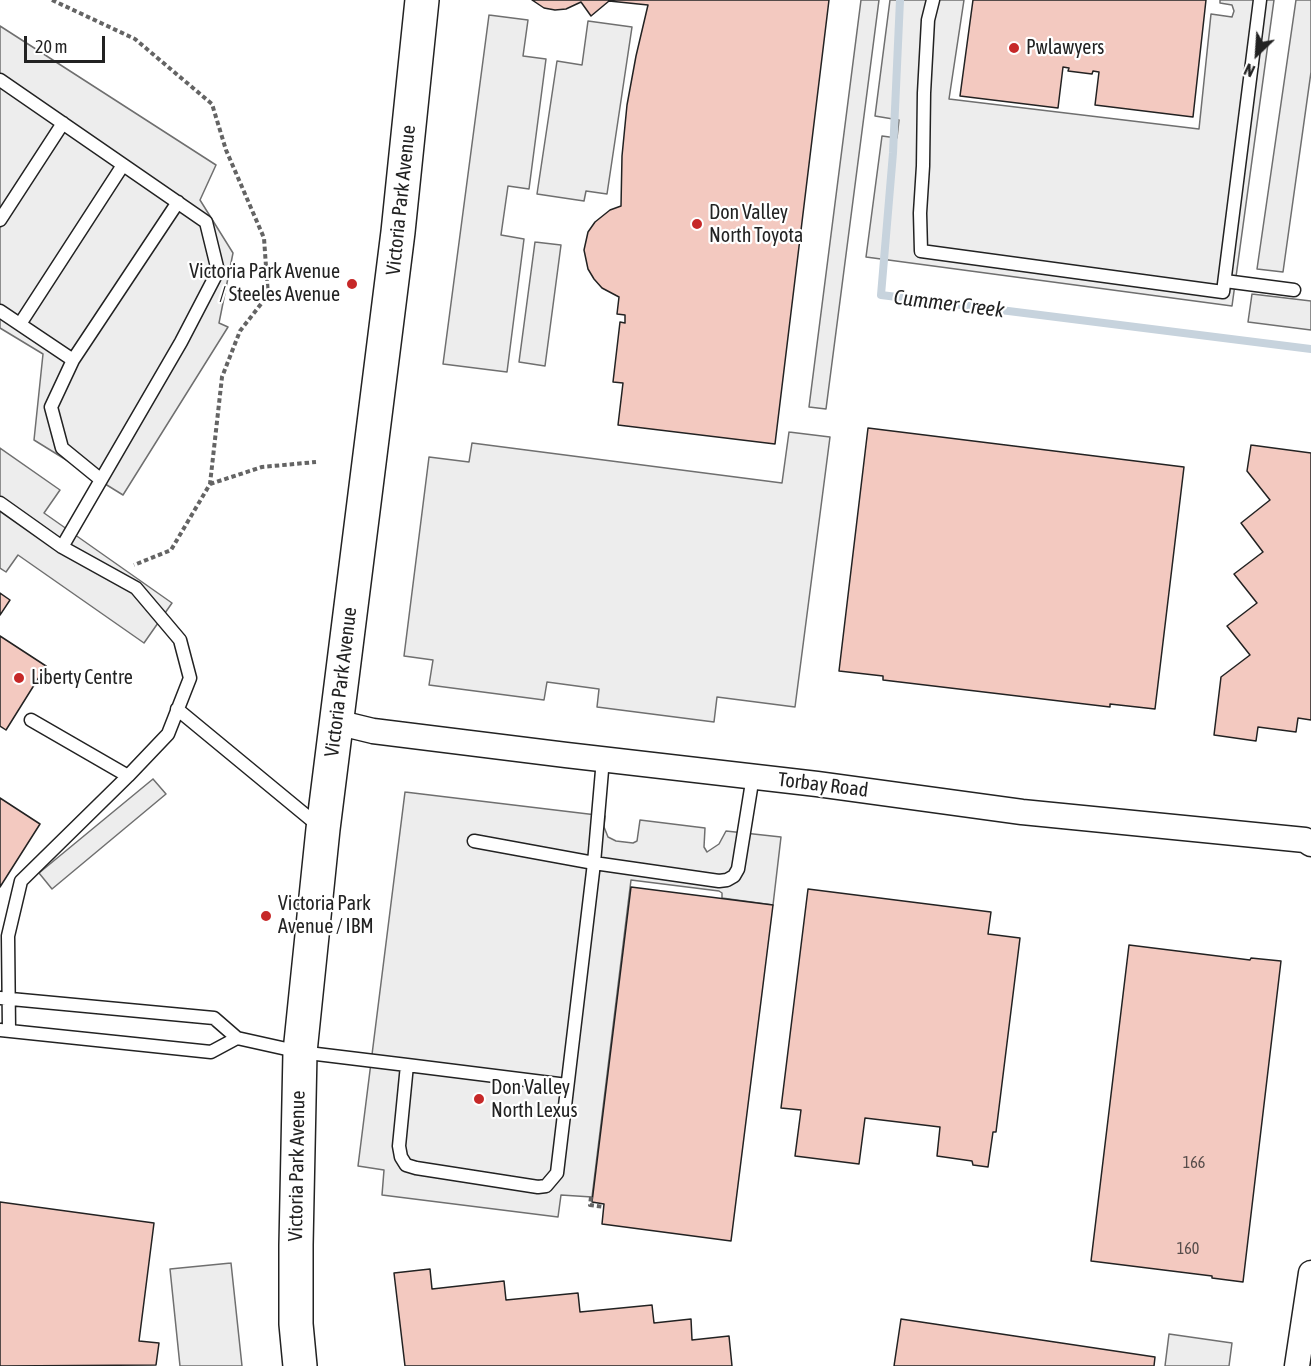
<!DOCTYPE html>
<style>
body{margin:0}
#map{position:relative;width:1311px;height:1366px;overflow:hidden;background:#fff;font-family:"Asap Condensed",sans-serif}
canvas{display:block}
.north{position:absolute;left:1227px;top:24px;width:60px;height:60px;-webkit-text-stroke:4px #fff;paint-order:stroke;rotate:205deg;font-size:16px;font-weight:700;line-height:24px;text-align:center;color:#222}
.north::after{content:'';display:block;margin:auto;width:21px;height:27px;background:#222;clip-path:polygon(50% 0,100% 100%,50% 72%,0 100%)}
.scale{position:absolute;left:24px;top:36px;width:81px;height:27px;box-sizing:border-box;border:3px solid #222;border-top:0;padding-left:8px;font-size:18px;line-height:21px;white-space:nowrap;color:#222;-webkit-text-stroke:4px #fff;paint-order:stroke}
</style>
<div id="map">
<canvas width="1311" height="1366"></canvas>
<div class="north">N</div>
<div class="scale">20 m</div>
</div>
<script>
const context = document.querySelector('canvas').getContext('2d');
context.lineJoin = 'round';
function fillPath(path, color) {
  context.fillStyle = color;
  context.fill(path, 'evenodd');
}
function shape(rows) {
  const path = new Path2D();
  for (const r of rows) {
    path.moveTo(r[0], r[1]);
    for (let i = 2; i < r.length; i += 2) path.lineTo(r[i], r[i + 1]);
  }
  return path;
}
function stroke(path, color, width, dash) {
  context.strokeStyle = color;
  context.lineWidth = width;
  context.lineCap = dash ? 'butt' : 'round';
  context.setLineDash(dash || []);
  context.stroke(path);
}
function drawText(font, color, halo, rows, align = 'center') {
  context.font = font + ' "Asap Condensed",sans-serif';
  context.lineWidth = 4.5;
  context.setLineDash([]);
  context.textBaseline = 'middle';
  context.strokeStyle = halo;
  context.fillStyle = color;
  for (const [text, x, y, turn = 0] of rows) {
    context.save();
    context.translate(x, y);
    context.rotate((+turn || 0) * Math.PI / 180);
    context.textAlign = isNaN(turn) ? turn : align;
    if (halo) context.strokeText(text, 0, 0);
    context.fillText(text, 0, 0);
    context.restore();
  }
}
const parking = shape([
 [861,0,879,0,826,409,809,407,861,0],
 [890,0,964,0,949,99,1199,129,1211,14,1232,17,1234,11,1232,5,1220,3,1220,0,1274,0,1232,306,866,257,882,136,897,138,899,120,875,116,890,0],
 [1296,0,1311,0,1311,72,1283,272,1257,269,1296,0],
 [489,15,528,20,523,56,546,59,529,189,508,186,501,235,524,239,507,372,443,364,489,15],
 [588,21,632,27,607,194,586,191,584,201,537,194,557,61,582,65,588,21],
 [0,26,216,165,200,200,233,253,219,323,228,327,123,495,34,440,43,354,0,328,0,26],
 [535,242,561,245,545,366,519,362,535,242],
 [1252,294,1311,301,1311,330,1248,322,1252,294],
 [789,432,830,437,795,707,717,697,714,722,597,707,599,689,547,682,544,700,429,685,433,660,404,656,429,457,469,462,472,443,782,483,789,432],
 [0,448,60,490,44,513,172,603,144,643,18,555,6,572,0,568,0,448],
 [153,779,166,794,52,889,39,873,153,779],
 [405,792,605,816,604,827,608,837,616,841,633,843,637,841,640,820,705,828,704,847,707,852,719,844,726,831,781,837,773,905,722,898,722,893,719,891,631,880,592,1197,561,1195,558,1217,382,1195,384,1170,358,1166,405,792],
 [231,1263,242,1366,180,1366,170,1269,231,1263],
 [1169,1334,1232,1343,1229,1366,1165,1366,1169,1334]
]);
const stream = shape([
 [900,0,893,153,881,295,1311,349]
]);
const building = shape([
 [532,0,829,0,775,444,618,425,623,383,613,382,620,322,625,323,625,315,617,314,619,297,602,288,594,279,588,269,584,250,588,232,595,222,610,210,621,206,622,156,627,105,636,56,648,5,609,1,591,16,581,2,566,9,555,10,544,8,532,0],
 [973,0,1206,0,1193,117,1095,105,1099,72,1093,71,1092,74,1068,71,1069,68,1063,67,1058,108,960,96,973,0],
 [868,428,1184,467,1155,709,1110,704,1110,707,883,680,883,676,839,671,868,428],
 [1251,445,1311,453,1311,720,1298,718,1296,732,1258,727,1256,741,1214,735,1221,677,1250,655,1227,626,1257,603,1234,574,1263,552,1241,523,1270,500,1247,471,1251,445],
 [0,593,10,600,0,615,0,593],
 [0,636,46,666,6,730,0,726,0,636],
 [0,798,40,824,0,887,0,798],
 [631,887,773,905,731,1241,602,1224,604,1204,592,1202,631,887],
 [808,889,991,912,988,934,1020,938,996,1132,993,1132,988,1167,973,1165,972,1161,937,1156,940,1127,865,1118,859,1164,795,1156,801,1110,781,1108,808,889],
 [1129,945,1250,960,1251,958,1281,961,1243,1282,1212,1278,1212,1276,1091,1261,1129,945],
 [0,1202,154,1223,139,1341,159,1343,156,1365,0,1366,0,1202],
 [430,1269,432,1289,504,1281,506,1300,578,1293,580,1312,652,1305,654,1323,691,1319,692,1340,729,1336,732,1366,405,1366,394,1273,430,1269],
 [901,1319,1155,1357,1154,1366,894,1366,901,1319]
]);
const path = shape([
 [52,0,135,39,212,104,226,150,264,238,268,295,240,331,222,377,210,484,171,550,134,565],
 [210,484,262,467,316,462],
 [591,1197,590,1205,604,1207]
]);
const lane = shape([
 [933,0,928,20,924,93,923,166,920,213,921,251,1223,292,1260,0],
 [0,80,206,222,218,271,181,342,62,547],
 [0,220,63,123],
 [1225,281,1294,290],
 [0,311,73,360,51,407,62,448,100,479],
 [20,324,123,165],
 [73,360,178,202],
 [0,503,62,547,136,588,180,640,190,678,168,734,128,776,21,881,8,936,9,1030],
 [177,709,320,827],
 [31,720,128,776],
 [474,841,594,863,719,881,727,880,734,876,738,869,753,776],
 [0,998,214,1018,237,1038,300,1052,407,1065],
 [0,1030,211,1052,237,1038],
 [567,1085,407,1065,399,1146,401,1157,406,1165,416,1168,538,1187,546,1186,557,1173,594,863,603,759]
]);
const street = shape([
 [336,722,373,731,566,755,817,784,1022,812,1305,840,1311,844],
 [1297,1366,1311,1273]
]);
const secondary = shape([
 [300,1366,296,1324,296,1245,300,1052,323,829,398,232,422,0]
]);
const markers = [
 [1014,48,6,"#c62828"],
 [697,224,6,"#c62828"],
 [352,284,6,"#c62828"],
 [19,678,6,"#c62828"],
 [266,916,6,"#c62828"],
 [479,1099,6,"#c62828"]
];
const numberNames = [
 ["166",1194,1163],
 ["160",1188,1249]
];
const poiNames = [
 ["Pwlawyers",1026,48],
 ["Don Valley",709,213],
 ["North Toyota",709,236],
 ["Victoria Park Avenue",340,272,"right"],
 ["/ Steeles Avenue",340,295,"right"],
 ["Liberty Centre",31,678],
 ["Victoria Park",278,904],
 ["Avenue / IBM",278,927],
 ["Don Valley",491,1088],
 ["North Lexus",491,1111]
];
const streetNames = [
 ["Victoria Park Avenue",401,200,-84],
 ["Victoria Park Avenue",341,682,-83],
 ["Torbay Road",823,785,7],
 ["Victoria Park Avenue",297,1166,-89]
];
const waterNames = [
 ["Cummer Creek",949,304,7]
];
fillPath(parking, '#ededed');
stroke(parking, '#6f6f6f', 1.5);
stroke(stream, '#c7d3dd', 8);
fillPath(building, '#f3c9c0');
stroke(building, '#222', 1.5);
stroke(lane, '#222', 15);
stroke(street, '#222', 27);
stroke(secondary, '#222', 36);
stroke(path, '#646464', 4, [4.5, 3]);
stroke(lane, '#fff', 12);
stroke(street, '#fff', 24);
stroke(secondary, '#fff', 33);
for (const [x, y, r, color] of markers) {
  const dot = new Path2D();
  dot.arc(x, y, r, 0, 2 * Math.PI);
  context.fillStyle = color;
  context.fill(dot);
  stroke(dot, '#fff', 2);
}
drawText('16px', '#564c4a', null, numberNames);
drawText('20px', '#222', '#fff', poiNames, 'left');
drawText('20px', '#222', '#fff', streetNames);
drawText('italic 21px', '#222', '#fff', waterNames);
</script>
